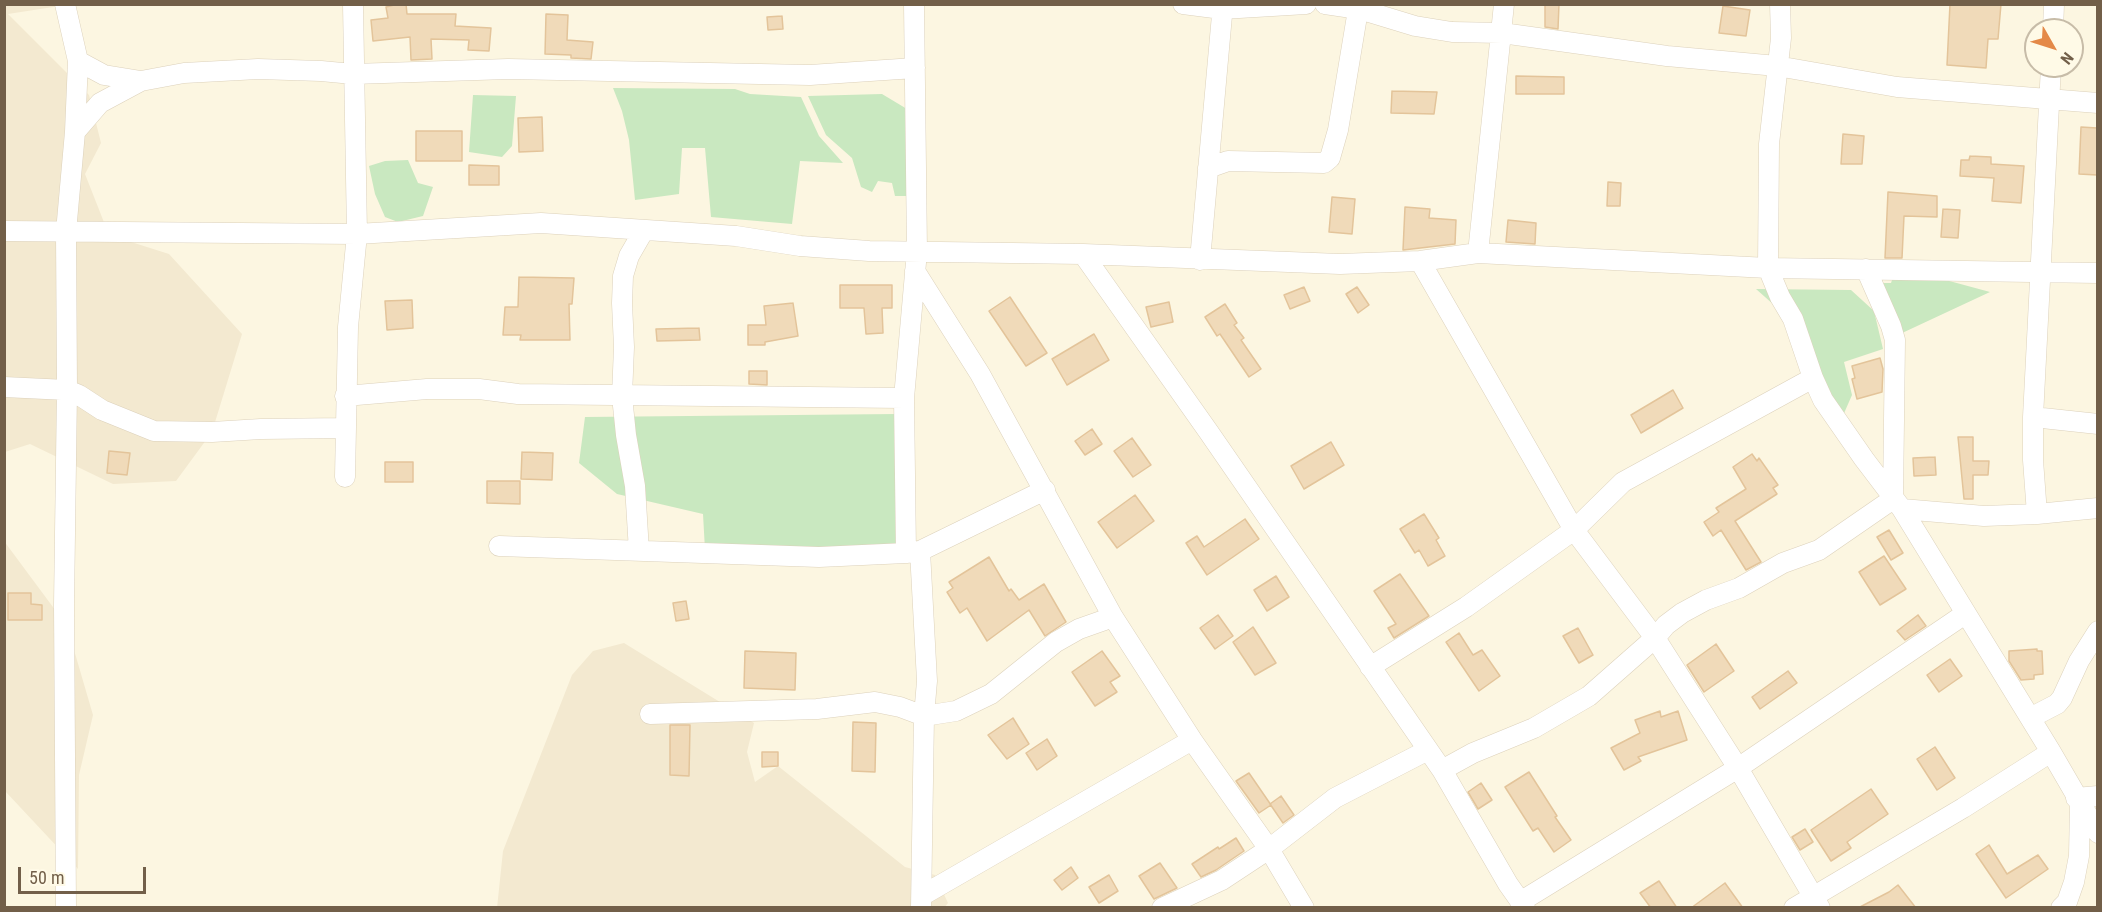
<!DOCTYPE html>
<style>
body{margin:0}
#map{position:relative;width:2102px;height:912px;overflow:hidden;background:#fcf6e1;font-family:"Roboto Condensed",sans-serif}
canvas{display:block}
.frame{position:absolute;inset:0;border:6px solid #725f49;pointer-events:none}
.north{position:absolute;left:2024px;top:18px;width:60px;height:60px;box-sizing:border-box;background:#fffae7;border:2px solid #c7bca8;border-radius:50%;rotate:129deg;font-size:16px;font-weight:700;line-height:24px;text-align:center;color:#725f49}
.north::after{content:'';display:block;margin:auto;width:21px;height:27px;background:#e48948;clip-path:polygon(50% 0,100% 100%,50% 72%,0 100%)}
.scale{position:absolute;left:18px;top:867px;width:128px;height:27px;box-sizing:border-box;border:3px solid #725f49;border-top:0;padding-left:8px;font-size:18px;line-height:21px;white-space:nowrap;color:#725f49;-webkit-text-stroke:4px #fffae7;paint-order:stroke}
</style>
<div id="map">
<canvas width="2102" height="912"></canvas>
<div class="frame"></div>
<div class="north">N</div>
<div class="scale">50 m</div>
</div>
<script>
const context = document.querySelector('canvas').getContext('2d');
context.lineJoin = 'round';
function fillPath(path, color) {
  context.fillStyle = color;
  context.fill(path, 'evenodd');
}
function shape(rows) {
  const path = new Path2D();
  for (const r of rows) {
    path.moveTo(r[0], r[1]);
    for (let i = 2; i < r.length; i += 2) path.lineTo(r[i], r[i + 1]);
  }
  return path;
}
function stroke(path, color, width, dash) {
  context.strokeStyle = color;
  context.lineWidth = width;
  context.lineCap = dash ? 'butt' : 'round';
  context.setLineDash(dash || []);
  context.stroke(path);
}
const residential = shape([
 [5,5,66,5,8,14,89,95,101,143,85,174,109,235,169,254,242,334,212,432,176,481,113,484,30,444,5,452],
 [4,541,67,626,93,715,79,775,78,869,5,791],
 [624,643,754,723,747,752,755,782,778,766,905,867,935,875,948,903,944,908,497,908,503,851,572,675,593,651]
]);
const green = shape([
 [613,88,735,89,750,94,801,97,819,136,843,163,800,161,792,224,711,217,705,148,682,148,679,194,635,200,629,140,622,111],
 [882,94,907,109,906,196,895,196,892,183,878,181,872,192,861,187,852,158,826,135,808,96],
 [473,95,516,96,512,146,502,157,469,152],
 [408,160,418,183,433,187,423,216,398,222,385,217,375,194,369,166,385,161],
 [1893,277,1942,279,1990,292,1900,334,1880,283,1891,283],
 [1756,289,1851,290,1874,311,1883,349,1844,362,1852,395,1838,427,1783,313],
 [897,414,904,550,705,550,703,514,617,494,579,463,585,417]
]);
const building = shape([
 [398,4,406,4,407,14,456,14,455,26,491,28,489,51,468,50,469,40,431,39,432,59,411,60,410,37,373,41,371,20,388,18,386,7,398,4],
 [1545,4,1559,4,1558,29,1545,27,1545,4],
 [1950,4,2001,4,1998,39,1988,39,1986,68,1947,65,1950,4],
 [1723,6,1750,10,1746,36,1719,33,1723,6],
 [546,14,568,15,567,40,593,42,591,59,571,58,571,55,545,54,546,14],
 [782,16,783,29,768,30,767,17,782,16],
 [1516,76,1564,77,1564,94,1516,94,1516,76],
 [1392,91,1437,92,1434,114,1391,113,1392,91],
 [542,117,543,151,519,152,518,118,542,117],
 [2081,127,2097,128,2097,175,2079,174,2081,127],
 [416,131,462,131,462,161,416,161,416,131],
 [1843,134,1864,136,1862,164,1841,164,1843,134],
 [1970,156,1991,157,1991,164,2024,166,2021,203,1992,201,1994,178,1960,176,1961,160,1969,160,1970,156],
 [469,165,499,166,499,185,469,185,469,165],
 [1608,182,1621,183,1620,206,1607,206,1608,182],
 [1888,192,1937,196,1937,217,1904,216,1902,258,1885,258,1888,192],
 [1332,197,1355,199,1352,234,1329,232,1332,197],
 [1405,207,1430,209,1429,218,1456,220,1455,244,1403,250,1405,207],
 [1943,209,1960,210,1958,238,1941,237,1943,209],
 [1508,220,1536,223,1535,244,1506,242,1508,220],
 [519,277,574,278,572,304,569,304,570,340,520,340,521,335,503,335,505,307,518,307,519,277],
 [840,285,892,285,892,308,882,308,883,333,866,334,864,308,840,308,840,285],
 [1304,287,1310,301,1290,309,1284,295,1304,287],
 [1357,287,1369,305,1358,313,1346,294,1357,287],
 [1010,297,1047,353,1026,366,989,311,1010,297],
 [412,300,413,328,387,330,385,301,412,300],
 [1169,302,1173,322,1151,327,1146,307,1169,302],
 [793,303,798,336,765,342,765,345,748,345,748,325,766,325,764,306,793,303],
 [1225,304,1237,323,1234,325,1244,338,1241,340,1261,369,1249,377,1220,334,1217,336,1205,317,1225,304],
 [699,328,700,340,657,341,656,329,699,328],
 [1094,334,1109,360,1067,385,1052,359,1094,334],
 [1880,358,1883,369,1882,392,1857,399,1852,379,1855,378,1852,366,1880,358],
 [749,371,767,371,767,385,749,384,749,371],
 [1673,390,1683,408,1641,433,1631,415,1673,390],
 [1092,429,1102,444,1085,455,1075,441,1092,429],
 [1958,437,1973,437,1973,461,1989,461,1988,475,1973,475,1973,499,1964,499,1958,437],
 [1132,438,1151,465,1133,477,1114,451,1132,438],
 [1331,442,1344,465,1304,489,1291,466,1331,442],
 [109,451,130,453,127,475,107,473,109,451],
 [522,452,553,453,552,480,521,479,522,452],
 [1752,454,1757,461,1759,458,1778,485,1773,488,1777,494,1735,521,1761,562,1746,570,1721,530,1713,536,1704,522,1719,512,1716,508,1746,489,1733,467,1752,454],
 [1935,457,1936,475,1914,476,1913,458,1935,457],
 [385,462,413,462,413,482,385,482,385,462],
 [487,481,520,481,520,504,487,503,487,481],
 [1135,495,1154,521,1117,548,1098,522,1135,495],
 [1424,514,1439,538,1436,540,1445,556,1428,566,1419,550,1415,553,1400,529,1424,514],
 [1245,519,1259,539,1207,575,1186,543,1197,536,1204,547,1245,519],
 [1889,530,1903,553,1891,560,1877,537,1889,530],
 [1884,556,1906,589,1880,605,1859,572,1884,556],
 [989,557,1009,591,1011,589,1019,600,1044,584,1066,622,1045,636,1029,610,987,641,967,608,960,613,947,592,953,588,949,582,989,557],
 [1400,574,1429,616,1394,638,1388,628,1396,624,1374,591,1400,574],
 [1276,576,1289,597,1267,611,1254,590,1276,576],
 [8,593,31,593,31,604,42,605,42,620,8,620,8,593],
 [686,601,689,619,676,621,673,603,686,601],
 [1218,615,1233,636,1215,649,1200,628,1218,615],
 [1918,615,1926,626,1905,640,1897,631,1918,615],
 [1253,627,1276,663,1255,675,1233,642,1253,627],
 [1578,628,1593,655,1579,663,1563,636,1578,628],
 [1459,633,1473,655,1482,650,1500,676,1479,691,1446,642,1459,633],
 [1716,644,1734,671,1704,692,1687,665,1716,644],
 [2037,649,2037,651,2042,651,2043,674,2034,675,2034,679,2021,680,2009,661,2009,651,2037,649],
 [745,651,796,653,795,690,744,688,745,651],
 [1102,651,1120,676,1110,682,1117,692,1095,706,1072,672,1102,651],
 [1950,659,1962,676,1939,692,1927,675,1950,659],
 [1788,671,1797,683,1760,709,1752,697,1788,671],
 [1660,711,1661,717,1678,711,1687,740,1638,757,1641,761,1624,770,1611,748,1640,733,1635,720,1660,711],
 [1013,718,1029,744,1007,759,988,735,1013,718],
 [853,722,876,723,875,772,852,771,853,722],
 [670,725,690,725,689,776,670,775,670,725],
 [1047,739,1057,756,1037,770,1026,753,1047,739],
 [1935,747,1955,778,1937,790,1917,759,1935,747],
 [762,752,778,752,778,766,762,767,762,752],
 [1529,772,1557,816,1555,817,1571,840,1554,852,1538,828,1533,831,1505,787,1529,772],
 [1249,773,1271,805,1259,813,1236,781,1249,773],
 [1481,783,1492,800,1478,809,1468,792,1481,783],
 [1871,789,1888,814,1847,842,1851,848,1831,861,1811,830,1871,789],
 [1281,796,1294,815,1283,823,1270,804,1281,796],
 [1805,829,1813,842,1800,850,1792,837,1805,829],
 [1236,838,1244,851,1216,870,1201,877,1192,864,1218,847,1219,849,1236,838],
 [1989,845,2007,874,2038,855,2048,869,2006,898,1976,854,1989,845],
 [1160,863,1177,888,1154,899,1139,876,1160,863],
 [1071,867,1078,878,1062,890,1054,880,1071,867],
 [1109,875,1118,891,1099,903,1089,887,1109,875],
 [1659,881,1677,908,1651,908,1640,893,1659,881],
 [1725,883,1743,908,1691,908,1725,883],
 [1898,885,1916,908,1858,908,1889,892,1898,885]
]);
const minor = shape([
 [65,4,78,61,104,75,141,81],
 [1183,4,1222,9,1306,4],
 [1325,4,1359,9,1415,26,1452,32,1502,33,1667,56,1777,66,1897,87,2098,103],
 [1780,4,1781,38,1769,144,1768,268,1780,297,1793,319,1813,378,1823,400,1864,459,1902,509,2051,752,2098,833],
 [2053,30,2054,4],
 [75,132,100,103,113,96,141,81,184,73,258,69,321,71,353,74,508,69,810,75,915,68],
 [1208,168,1228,161,1324,163,1330,158,1338,130,1359,4],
 [4,231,357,234,541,223,736,236,800,246,869,251,1083,254,1340,264,1420,261,1478,253,1768,268,2098,273],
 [1478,253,1504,4],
 [1083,254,1208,431,1442,770,1508,884,1525,908],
 [1200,260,1223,4],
 [1420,261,1574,530,1655,638,1738,768,1820,908],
 [915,271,980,374,1113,617,1192,740,1269,849,1304,908],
 [4,387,67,390,79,395,102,410,154,431,212,432,261,429,345,428],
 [345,396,427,389,479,389,518,394,904,398],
 [2033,417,2098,424],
 [345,477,348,327,357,234,353,4],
 [1902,509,1984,516,2037,514,2098,508],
 [2037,514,2033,460,2033,417,2051,66],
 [499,546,819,557,906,553,920,551,1045,490],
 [639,551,635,486,626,435,622,396,624,347,622,303,623,276,629,256,644,230],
 [920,551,927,681,924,716,921,908],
 [906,553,904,398,917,251,914,4],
 [1370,667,1466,607,1574,530,1623,482,1813,378],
 [650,714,817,709,875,702,900,707,924,716,956,711,991,694,1056,642,1079,629,1113,617],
 [2030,718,2057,704,2062,698,2079,661,2098,631],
 [1442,770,1473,753,1534,728,1589,696,1655,638,1666,625,1682,613,1706,600,1739,588,1783,563,1819,550,1893,499,1895,340,1891,326,1866,269],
 [2076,798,2098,796],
 [923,895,1192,740],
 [1520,902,1738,768,1965,614],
 [66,908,64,605,67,390,66,232,75,132,78,61],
 [1162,908,1222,880,1269,849,1335,798,1428,750],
 [1794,908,1963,808,2051,752],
 [2061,908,2067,902,2074,882,2079,856,2080,805]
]);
fillPath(residential, '#f3e9d0');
fillPath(green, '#c9e8c0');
fillPath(building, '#f0dab9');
stroke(building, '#e3c49a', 1.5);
stroke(minor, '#dcd1bb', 21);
stroke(minor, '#fff', 20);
</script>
